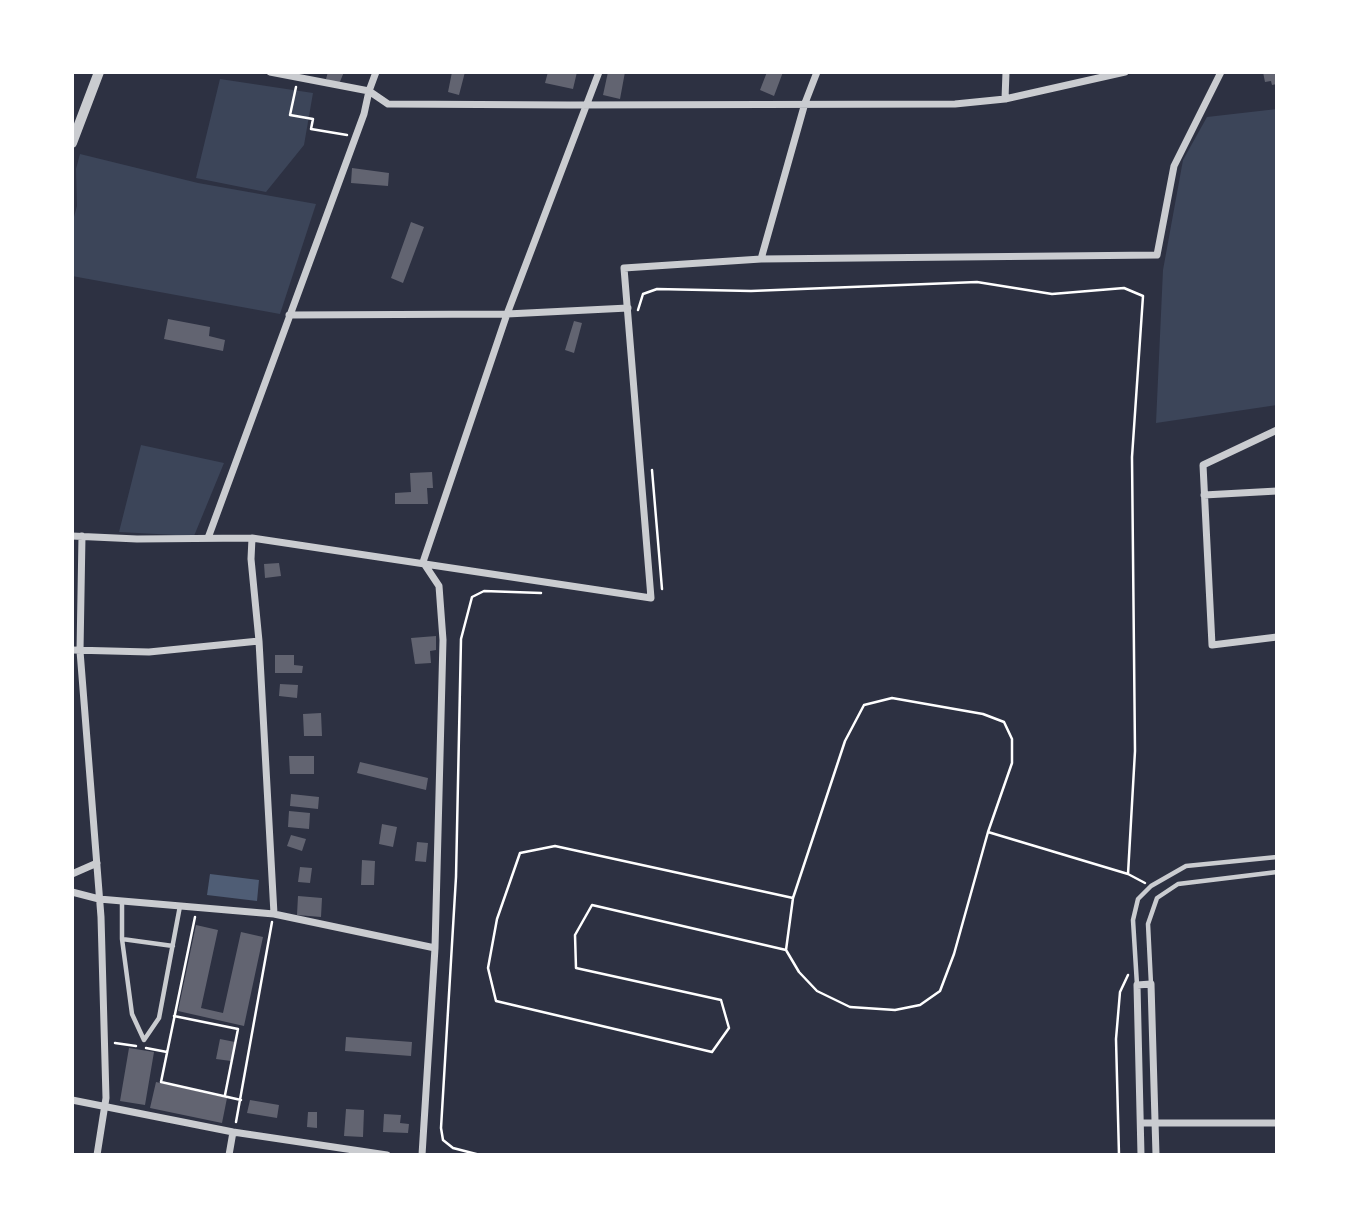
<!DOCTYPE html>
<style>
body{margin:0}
#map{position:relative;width:1349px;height:1227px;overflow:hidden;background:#2d3142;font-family:"Golos Text",sans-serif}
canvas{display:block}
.frame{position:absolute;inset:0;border:74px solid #fff;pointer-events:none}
</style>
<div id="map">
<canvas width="1349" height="1227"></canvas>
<div class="frame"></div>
</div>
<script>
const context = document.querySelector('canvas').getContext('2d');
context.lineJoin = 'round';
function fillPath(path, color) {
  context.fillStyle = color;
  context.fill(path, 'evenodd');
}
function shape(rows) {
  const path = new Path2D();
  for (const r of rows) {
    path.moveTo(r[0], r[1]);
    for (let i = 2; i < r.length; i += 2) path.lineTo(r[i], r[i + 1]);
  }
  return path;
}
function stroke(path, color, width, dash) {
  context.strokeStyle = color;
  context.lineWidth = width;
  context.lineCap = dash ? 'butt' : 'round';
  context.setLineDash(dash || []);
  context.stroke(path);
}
const green = shape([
 [220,79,313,93,304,145,266,192,196,178],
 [1277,109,1277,405,1156,423,1163,270,1183,160,1207,117],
 [80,154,198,183,316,204,280,314,72,276,72,224,77,206,76,169],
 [141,445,224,463,194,536,119,532]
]);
const water = shape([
 [210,874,259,880,257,901,207,895]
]);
const building = shape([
 [328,72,344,72,339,84,326,79],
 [452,72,465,72,459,95,448,92],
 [548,72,577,72,573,89,545,83],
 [608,72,625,72,620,99,603,95],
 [767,72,783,72,774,96,760,90],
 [1263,72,1277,72,1277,84,1272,85,1271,81,1265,82],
 [352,168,389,173,388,186,351,183],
 [411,222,424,227,403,283,391,278],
 [168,319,210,327,209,336,225,340,223,351,164,339],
 [574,321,582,323,574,353,565,350],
 [432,472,433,488,427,488,428,504,395,504,395,493,411,492,410,473],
 [279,563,281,576,265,578,264,564],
 [436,636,436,650,430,651,431,663,415,664,411,638],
 [275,655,294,655,294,665,303,666,302,673,275,673],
 [280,684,298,685,297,698,279,696],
 [321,713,322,736,304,736,303,714],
 [289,756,314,756,314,774,290,774],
 [360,762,428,778,426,790,357,773],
 [291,794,319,797,318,809,290,806],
 [289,811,310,813,309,829,288,827],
 [382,824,397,827,393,847,379,844],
 [291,835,306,839,302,851,287,846],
 [417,842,428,843,426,862,415,861],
 [362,860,375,861,374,885,361,885],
 [300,867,312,868,310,883,298,882],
 [298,896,322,898,321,917,297,915],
 [196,925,218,930,201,1008,223,1013,241,932,263,937,244,1026,178,1011],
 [346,1037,412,1042,411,1056,345,1051],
 [220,1039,235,1042,231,1061,216,1059],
 [129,1048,154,1052,145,1105,120,1101],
 [156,1082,227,1098,222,1123,150,1108],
 [250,1100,279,1105,277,1118,247,1113],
 [346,1109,364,1110,363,1137,344,1136],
 [308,1112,317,1112,317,1128,307,1127],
 [384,1114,401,1115,400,1123,409,1124,408,1133,383,1132]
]);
const path = shape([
 [296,87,290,115,313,119,311,129,347,135],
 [638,310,643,294,657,289,751,291,977,282,1052,294,1124,288,1143,296,1132,457,1135,751,1128,874],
 [652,470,662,589],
 [892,698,983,714,1004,722,1012,739,1012,763,988,832,954,954,940,991,920,1005,895,1010,850,1007,817,991,799,972,786,950,793,898,845,741,864,705,892,698],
 [988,832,1128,874,1145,883],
 [195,917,161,1082,241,1100],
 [786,950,592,905,575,935,576,968,721,1000,729,1028,712,1052,496,1001,488,968,497,919,520,853,555,846,793,898],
 [174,1016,238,1029,225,1095],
 [115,1043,136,1046],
 [146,1048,167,1052],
 [236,1122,272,922],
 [480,1155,453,1148,443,1140,441,1128,456,877,461,639,472,597,484,591,541,593],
 [1119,1155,1116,1039,1120,992,1128,975]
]);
const service = shape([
 [122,901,122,939,132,1014,144,1040,159,1018,180,906],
 [122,939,173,946],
 [1151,984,1148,924,1157,898,1178,884,1277,872],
 [1137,985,1133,920,1138,899,1151,886,1186,866,1277,857]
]);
const minor = shape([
 [270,72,369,91,388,104,570,105,955,104,1005,99,1125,72],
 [1005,99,1006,72],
 [761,259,805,103,817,72],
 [289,315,507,314,628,308],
 [1277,430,1203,465,1212,645,1277,637],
 [1204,495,1277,491],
 [72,536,137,539,252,538,651,598,624,268,761,259,1157,255,1174,166,1221,72],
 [82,536,80,651,101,917,106,1098,97,1155],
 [208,538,364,114,369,91,376,72],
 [252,538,251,559,259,641,274,914],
 [72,650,149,652,259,641],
 [72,874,97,863],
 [72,892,99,899,274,914,435,948],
 [72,1100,233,1132,387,1155],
 [1142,1123,1277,1123],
 [229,1155,233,1132],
 [422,1155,435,948,443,640,439,586,423,562,507,314,599,72],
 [1141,1155,1137,985,1151,984,1156,1155]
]);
const tertiary = shape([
 [72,143,99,72]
]);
fillPath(green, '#3c4559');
fillPath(water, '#4f5d75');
fillPath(building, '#626471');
stroke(path, '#fff', 2.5);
stroke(service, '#caccd0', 4.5);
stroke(minor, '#caccd0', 7);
stroke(tertiary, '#caccd0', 10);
</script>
